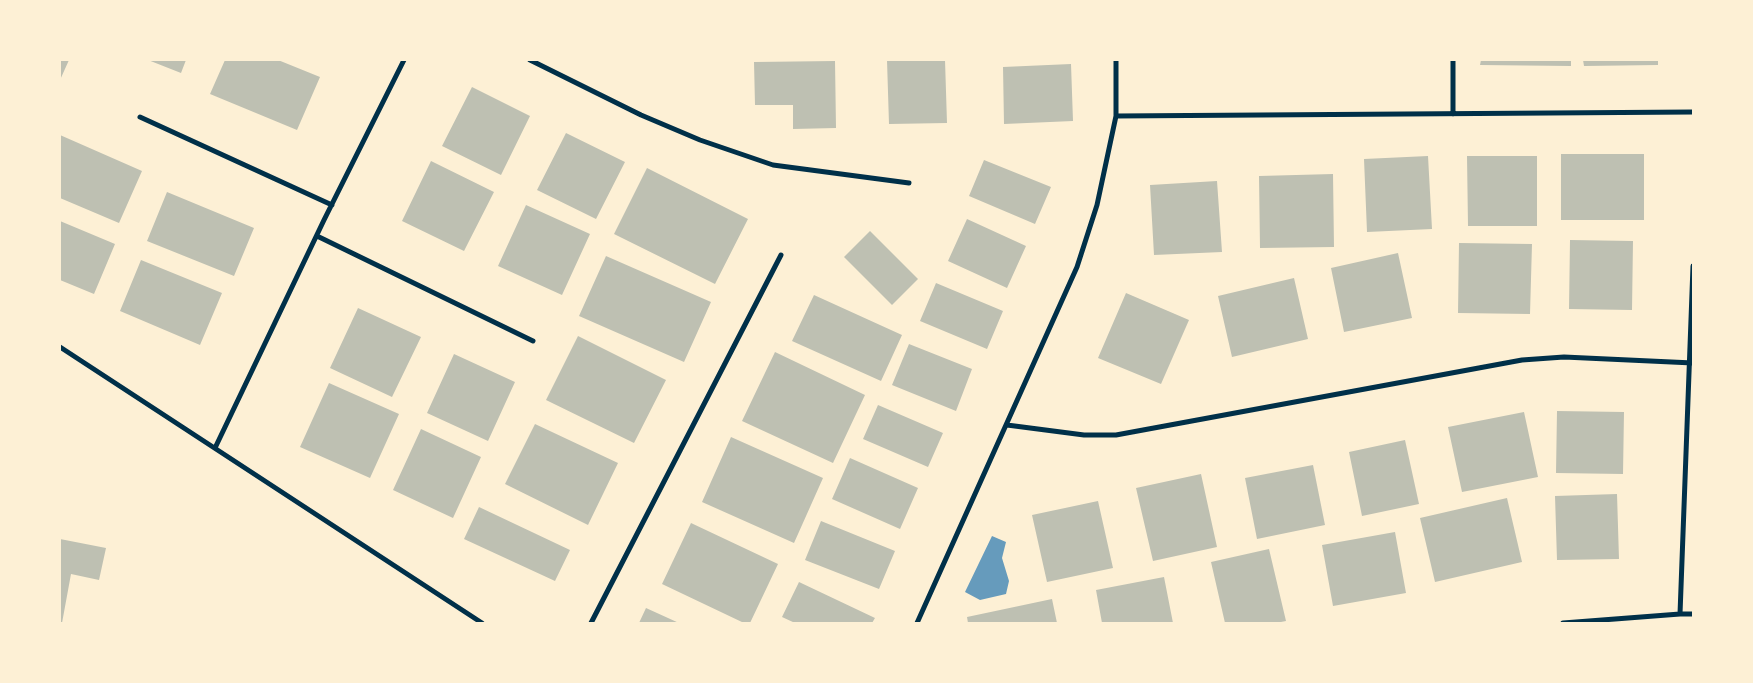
<!DOCTYPE html>
<style>
body{margin:0}
#map{position:relative;width:1753px;height:683px;overflow:hidden;background:#fdf0d5;font-family:Arial,sans-serif}
canvas{display:block}
.frame{position:absolute;inset:0;border:61px solid #fdf0d5;pointer-events:none}
</style>
<div id="map">
<canvas width="1753" height="683"></canvas>
<div class="frame"></div>
</div>
<script>
const context = document.querySelector('canvas').getContext('2d');
context.lineJoin = 'round';
function fillPath(path, color) {
  context.fillStyle = color;
  context.fill(path, 'evenodd');
}
function shape(rows) {
  const path = new Path2D();
  for (const r of rows) {
    path.moveTo(r[0], r[1]);
    for (let i = 2; i < r.length; i += 2) path.lineTo(r[i], r[i + 1]);
  }
  return path;
}
function stroke(path, color, width, dash) {
  context.strokeStyle = color;
  context.lineWidth = width;
  context.lineCap = dash ? 'butt' : 'round';
  context.setLineDash(dash || []);
  context.stroke(path);
}
const water = shape([
 [992,536,1006,542,1002,558,1009,581,1006,594,980,600,965,592]
]);
const building = shape([
 [60,60,69,60,60,80],
 [148,60,186,60,181,73],
 [225,60,278,60,320,77,297,130,210,94],
 [887,60,945,60,947,123,889,124],
 [1481,60,1571,60,1571,66,1480,65],
 [1583,60,1658,60,1658,65,1584,66],
 [835,61,836,128,793,129,793,105,755,105,754,62],
 [1071,64,1073,121,1004,124,1003,67],
 [472,87,530,116,501,175,442,146],
 [566,133,625,162,596,219,537,190],
 [60,135,142,171,119,223,60,198],
 [1561,154,1644,154,1644,220,1561,220],
 [1428,156,1432,229,1367,232,1364,159],
 [1467,156,1537,156,1537,226,1468,226],
 [984,160,1051,187,1035,224,969,196],
 [431,161,494,192,464,251,402,221],
 [647,168,748,219,715,284,614,234],
 [1333,174,1334,247,1260,248,1259,176],
 [1217,181,1222,252,1154,255,1150,185],
 [167,192,254,228,234,276,147,241],
 [526,205,590,234,562,295,498,266],
 [967,219,1026,246,1007,288,948,261],
 [60,221,115,244,94,294,60,280],
 [870,231,918,279,892,305,844,257],
 [1570,240,1633,241,1632,310,1569,309],
 [1459,243,1532,244,1530,314,1458,313],
 [1398,253,1412,318,1344,332,1331,268],
 [606,256,711,302,684,362,579,316],
 [141,260,222,293,200,345,120,311],
 [1294,278,1308,339,1232,357,1218,296],
 [936,283,1003,311,987,349,920,321],
 [1126,293,1189,320,1161,384,1098,358],
 [814,295,902,335,881,381,792,341],
 [358,308,421,337,392,397,330,368],
 [578,336,666,380,634,443,546,400],
 [909,344,972,369,956,411,892,385],
 [775,352,865,395,833,463,742,421],
 [454,354,515,382,488,441,427,413],
 [329,383,399,414,370,478,300,447],
 [878,405,943,433,928,467,863,439],
 [1557,411,1624,412,1623,474,1556,473],
 [1524,412,1538,477,1462,492,1448,427],
 [535,424,618,463,588,525,505,484],
 [421,429,481,457,453,518,393,490],
 [731,437,823,478,794,543,702,502],
 [1405,440,1419,504,1362,516,1349,452],
 [850,458,918,488,900,529,832,499],
 [1313,465,1325,525,1257,539,1245,478],
 [1201,474,1217,547,1153,561,1136,488],
 [1617,494,1619,559,1557,560,1555,496],
 [1507,498,1522,562,1435,582,1420,518],
 [1098,501,1113,568,1047,582,1032,515],
 [479,507,570,550,555,581,464,539],
 [821,521,895,551,879,589,805,560],
 [691,523,778,564,750,623,744,623,662,584],
 [1395,532,1406,593,1333,606,1322,545],
 [60,539,106,548,99,580,71,574,62,623,60,623],
 [1269,549,1286,621,1276,623,1225,623,1211,562],
 [1164,577,1173,623,1102,623,1096,590],
 [799,582,875,618,872,623,795,623,782,617],
 [1052,599,1057,623,968,623,967,617],
 [646,608,679,623,639,623]
]);
const minor = shape([
 [530,60,641,115,700,140,773,165,909,183],
 [1453,114,1453,60],
 [1116,116,1693,112],
 [140,117,332,205],
 [317,236,533,341],
 [60,347,482,623],
 [1007,425,1084,435,1116,435,1522,360,1564,357,1693,363],
 [215,448,324,220,404,60],
 [1680,614,1693,266],
 [591,623,781,255],
 [917,623,1077,267,1097,205,1116,116,1116,60],
 [1563,623,1680,614,1693,614]
]);
fillPath(water, '#669bbc');
fillPath(building, '#bec0b2');
stroke(minor, '#003049', 5);
</script>
